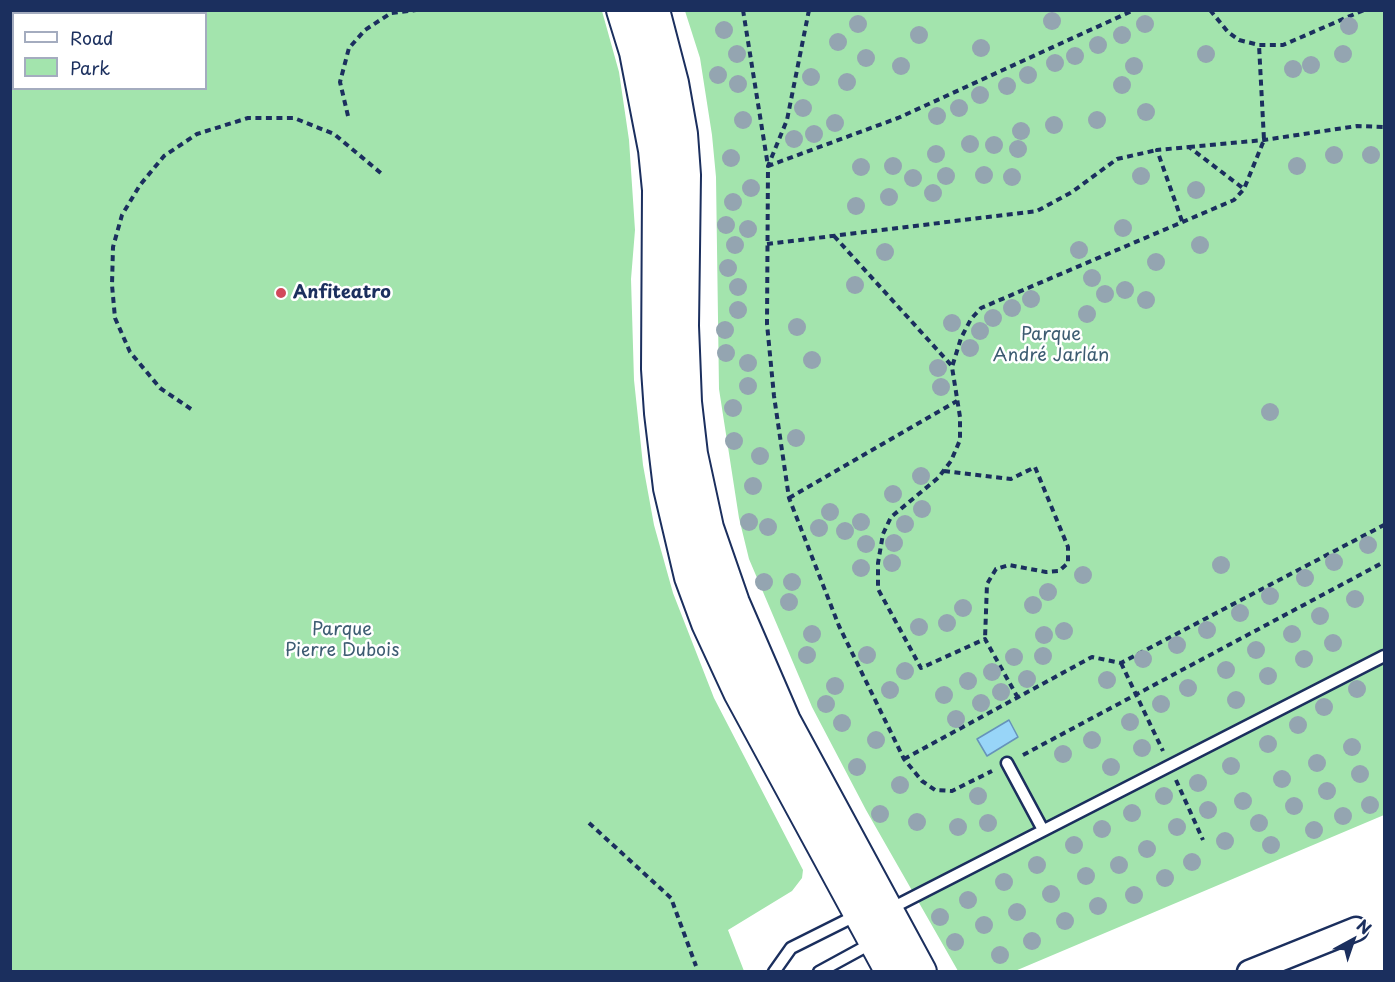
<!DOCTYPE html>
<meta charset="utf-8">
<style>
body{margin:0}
#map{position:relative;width:1395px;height:982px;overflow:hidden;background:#fff;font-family:"Playpen Sans",sans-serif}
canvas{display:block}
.frame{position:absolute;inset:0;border:12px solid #1b2f5e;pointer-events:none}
.legend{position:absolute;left:12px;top:12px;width:195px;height:78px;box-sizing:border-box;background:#fff;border:2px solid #a4acbf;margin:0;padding:8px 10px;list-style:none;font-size:18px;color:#1b2f5e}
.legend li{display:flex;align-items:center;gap:12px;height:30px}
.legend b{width:30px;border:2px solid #a4acbf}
.north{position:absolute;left:1323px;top:910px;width:60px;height:60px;-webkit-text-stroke:4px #fff;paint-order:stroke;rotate:40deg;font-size:16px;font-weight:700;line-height:24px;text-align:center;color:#1b2f5e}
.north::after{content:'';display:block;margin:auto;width:21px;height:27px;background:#1b2f5e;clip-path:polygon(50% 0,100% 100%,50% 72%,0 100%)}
</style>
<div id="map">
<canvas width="1395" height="982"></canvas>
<div class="frame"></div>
<ul class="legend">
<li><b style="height:8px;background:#fff"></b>Road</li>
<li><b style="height:16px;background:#a3e4ad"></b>Park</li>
</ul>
<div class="north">N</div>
</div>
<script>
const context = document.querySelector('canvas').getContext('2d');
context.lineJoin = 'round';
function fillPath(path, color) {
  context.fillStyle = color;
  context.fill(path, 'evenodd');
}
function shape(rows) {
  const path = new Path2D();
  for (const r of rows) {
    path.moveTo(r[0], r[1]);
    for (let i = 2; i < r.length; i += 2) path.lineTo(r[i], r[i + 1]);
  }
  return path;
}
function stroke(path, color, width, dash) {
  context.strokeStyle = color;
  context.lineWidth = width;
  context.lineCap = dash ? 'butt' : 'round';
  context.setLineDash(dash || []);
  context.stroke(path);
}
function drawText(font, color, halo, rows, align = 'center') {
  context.font = font + ' "Playpen Sans",sans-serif';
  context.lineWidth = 5;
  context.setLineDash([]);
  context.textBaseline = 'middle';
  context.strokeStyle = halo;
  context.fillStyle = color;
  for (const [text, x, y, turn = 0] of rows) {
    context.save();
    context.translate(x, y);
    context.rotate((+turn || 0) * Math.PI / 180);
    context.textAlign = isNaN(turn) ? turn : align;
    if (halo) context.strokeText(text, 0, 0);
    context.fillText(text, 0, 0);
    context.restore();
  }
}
const green = shape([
 [11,10,602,11,619,72,629,140,635,230,631,279,634,380,643,465,654,525,673,593,714,698,803,870,802,878,792,891,728,930,744,971,11,971],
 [14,14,206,14,206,88,14,88],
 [685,11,1384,11,1384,815,1015,971,958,971,866,810,812,707,749,559,739,518,719,389,716,177,712,135,700,58]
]);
const water = shape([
 [1009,720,1018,737,987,756,977,739,1009,720]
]);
const path = shape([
 [743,10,768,166,898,118,1134,10],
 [809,10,787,120,768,166,767,324,774,396,789,498,839,626,904,759,922,781,935,790,952,791,992,771],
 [1210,10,1228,32,1239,40,1259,45,1283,45,1364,10],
 [348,116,340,82,349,48,365,30,391,13,416,10],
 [1189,147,1264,140,1357,126,1384,127],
 [1182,221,1157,150,1189,147,1244,189],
 [834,236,952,366],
 [767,244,1037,211,1072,192,1117,159,1157,150],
 [191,409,160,388,130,352,115,318,112,285,113,247,122,215,140,185,164,156,197,134,248,118,294,118,334,134,382,174],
 [944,471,1011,479,1035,467,1068,547,1068,563,1059,571,1046,572,1009,565,996,569,987,584,985,639],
 [789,498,957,401],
 [1121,663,1163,751],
 [1018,698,985,639,921,668,878,589,878,563,883,534,891,517,938,478,951,461,960,440,960,417,952,367,961,338,971,319,981,308,1234,200,1244,189,1264,140,1259,45],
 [1023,755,1384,562],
 [904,759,1092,657,1121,663,1384,525],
 [1176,780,1203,840],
 [589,823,671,898,696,966]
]);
const service = shape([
 [1007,763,1043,830],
 [888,910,1384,656],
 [774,972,791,948,857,915],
 [819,972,874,942]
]);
const minor = shape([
 [1249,972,1356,929]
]);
const secondary = shape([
 [623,10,636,52,655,150,659,190,658,369,661,413,670,488,691,577,708,623,740,692,892,972],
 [653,10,672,83,681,134,684,175,682,326,685,402,691,454,707,528,733,603,784,721,920,972]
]);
const trees = [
 [1052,21],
 [858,24],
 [1145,24],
 [1349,26],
 [724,30],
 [919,35],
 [1122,35],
 [838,42],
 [1098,45],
 [981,48],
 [737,54],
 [1206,54],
 [1343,54],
 [1075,56],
 [866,58],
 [1055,63],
 [1311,65],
 [901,66],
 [1134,66],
 [1293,69],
 [718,75],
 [1028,75],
 [811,77],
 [847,82],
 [738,84],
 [1122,85],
 [1007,86],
 [980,95],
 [803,108],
 [959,108],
 [1146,112],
 [937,116],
 [743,120],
 [1097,120],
 [835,123],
 [1054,125],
 [1021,131],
 [814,134],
 [794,139],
 [970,144],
 [994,145],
 [1018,149],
 [936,154],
 [1334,155],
 [1371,155],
 [731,158],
 [893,166],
 [1297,166],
 [861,167],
 [984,175],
 [946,176],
 [1141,176],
 [1012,177],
 [913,178],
 [751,188],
 [1196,190],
 [933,193],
 [889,197],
 [733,202],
 [856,206],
 [726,225],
 [1123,228],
 [748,229],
 [735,245],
 [1200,245],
 [1079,250],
 [885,252],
 [1156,262],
 [728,268],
 [1092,278],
 [855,285],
 [738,287],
 [1125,290],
 [1105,294],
 [1031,299],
 [1146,300],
 [1012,308],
 [738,310],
 [1087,314],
 [993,318],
 [952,323],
 [797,327],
 [725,330],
 [980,331],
 [970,348],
 [726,353],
 [812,360],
 [748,363],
 [938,368],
 [748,386],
 [941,387],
 [733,408],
 [1270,412],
 [796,438],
 [734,441],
 [760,456],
 [921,476],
 [753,486],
 [893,494],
 [922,509],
 [830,512],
 [749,522],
 [861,522],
 [905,524],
 [768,527],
 [819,528],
 [845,531],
 [894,543],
 [866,544],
 [1368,545],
 [1334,562],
 [892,563],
 [1221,565],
 [861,568],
 [1083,575],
 [1305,578],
 [764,582],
 [792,582],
 [1048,592],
 [1270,596],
 [1355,599],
 [789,602],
 [1033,605],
 [963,608],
 [1240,613],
 [1320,616],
 [947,623],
 [919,627],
 [1207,630],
 [1064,631],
 [812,634],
 [1292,634],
 [1044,635],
 [1333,643],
 [1177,645],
 [1256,650],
 [807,655],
 [867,655],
 [1043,656],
 [1014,657],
 [1143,659],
 [1304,659],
 [1226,670],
 [905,671],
 [992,672],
 [1268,676],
 [1027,679],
 [1107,680],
 [968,681],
 [835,686],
 [1188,688],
 [1357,689],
 [890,690],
 [1001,692],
 [944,695],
 [1236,700],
 [981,703],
 [826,704],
 [1161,704],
 [1324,707],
 [956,719],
 [1130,722],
 [842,723],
 [1298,725],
 [876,740],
 [1092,740],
 [1268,744],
 [1352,747],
 [1142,748],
 [1063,754],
 [1317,763],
 [1231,766],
 [857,767],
 [1111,767],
 [1360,774],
 [1282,779],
 [1198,783],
 [900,785],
 [1327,791],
 [978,796],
 [1164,796],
 [1243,801],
 [1370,805],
 [1294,806],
 [1208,810],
 [1132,813],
 [880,814],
 [1343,816],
 [917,822],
 [988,823],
 [1259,823],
 [958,827],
 [1177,827],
 [1102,829],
 [1314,830],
 [1225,841],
 [1074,845],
 [1271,845],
 [1147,849],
 [1192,862],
 [1037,865],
 [1119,865],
 [1086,876],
 [1165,878],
 [1004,882],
 [1051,894],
 [1134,895],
 [968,900],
 [1098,906],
 [1017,912],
 [940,917],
 [1065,921],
 [984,925],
 [1032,941],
 [955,942],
 [1000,955]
];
const markers = [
 [281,293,6,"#d1495b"]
];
const poiNames = [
 ["Anfiteatro",293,293]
];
const parkNames = [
 ["Parque",1051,335],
 ["André Jarlán",1051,356],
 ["Parque",342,630],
 ["Pierre Dubois",342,651]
];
fillPath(green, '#a3e4ad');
fillPath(water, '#98d5f8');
stroke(water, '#6693ba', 1.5);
stroke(service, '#1b2f5e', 15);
stroke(minor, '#1b2f5e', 27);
stroke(secondary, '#1b2f5e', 36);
stroke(path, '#1b2f5e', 4, [6, 4.5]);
stroke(service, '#fff', 10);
stroke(minor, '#fff', 22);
stroke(secondary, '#fff', 32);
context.fillStyle = '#94a5b1';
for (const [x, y] of trees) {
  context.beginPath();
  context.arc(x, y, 9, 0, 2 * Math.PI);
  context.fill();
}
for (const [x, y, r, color] of markers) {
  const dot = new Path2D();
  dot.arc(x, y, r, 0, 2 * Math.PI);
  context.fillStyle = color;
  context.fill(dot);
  stroke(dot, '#fff', 2);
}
drawText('bold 18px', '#1b2f5e', '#fff', poiNames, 'left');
drawText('18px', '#3d5c72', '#fff', parkNames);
</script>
